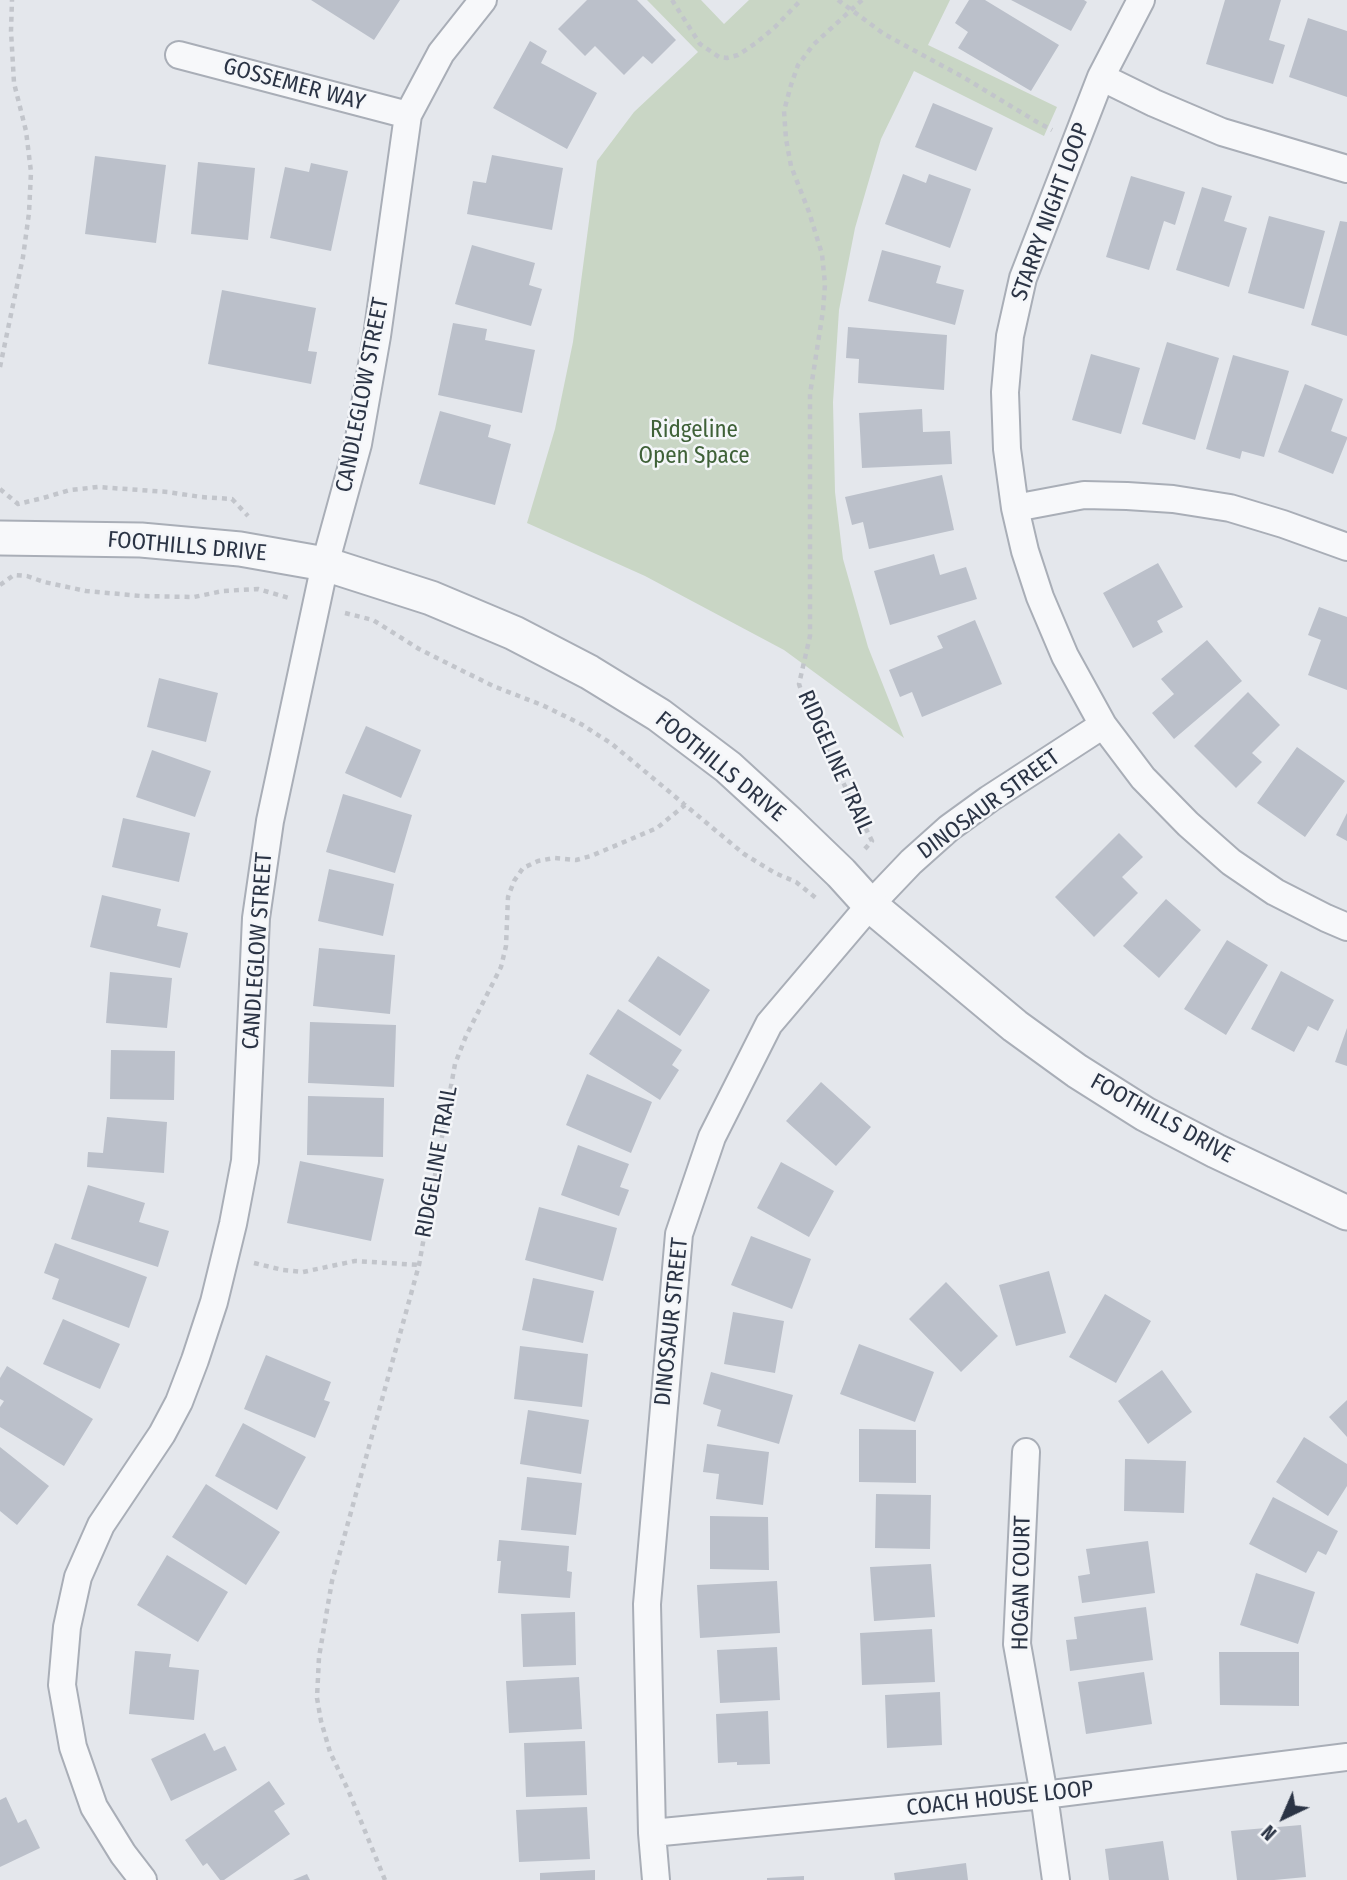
<!DOCTYPE html>
<style>
body{margin:0}
#map{position:relative;width:1347px;height:1880px;overflow:hidden;background:#e4e7ec;font-family:"Fira Sans Condensed",sans-serif}
canvas{display:block}
.north{position:absolute;left:1249px;top:1782px;width:70px;height:70px;-webkit-text-stroke:5px #f4f6f9;paint-order:stroke;rotate:224deg;font-size:19px;font-weight:700;line-height:28px;text-align:center;color:#2b3445}
.north::after{content:'';display:block;margin:auto;width:24px;height:32px;background:#2b3445;clip-path:polygon(50% 0,100% 100%,50% 72%,0 100%)}
</style>
<div id="map">
<canvas width="1347" height="1880"></canvas>
<div class="north">N</div>
</div>
<script>
const context = document.querySelector('canvas').getContext('2d');
context.lineJoin = 'round';
function fillPath(path, color) {
  context.fillStyle = color;
  context.fill(path, 'evenodd');
}
function shape(rows) {
  const path = new Path2D();
  for (const r of rows) {
    path.moveTo(r[0], r[1]);
    for (let i = 2; i < r.length; i += 2) path.lineTo(r[i], r[i + 1]);
  }
  return path;
}
function stroke(path, color, width, dash) {
  context.strokeStyle = color;
  context.lineWidth = width;
  context.lineCap = dash ? 'butt' : 'round';
  context.setLineDash(dash || []);
  context.stroke(path);
}
function drawText(font, color, halo, rows, align = 'center') {
  context.font = font + ' "Fira Sans Condensed",sans-serif';
  context.lineWidth = 5;
  context.setLineDash([]);
  context.textBaseline = 'middle';
  context.strokeStyle = halo;
  context.fillStyle = color;
  for (const [text, x, y, turn = 0] of rows) {
    context.save();
    context.translate(x, y);
    context.rotate((+turn || 0) * Math.PI / 180);
    context.textAlign = isNaN(turn) ? turn : align;
    if (halo) context.strokeText(text, 0, 0);
    context.fillText(text, 0, 0);
    context.restore();
  }
}
const green = shape([
 [647,0,701,0,724,24,749,0,950,0,928,45,1057,107,1044,136,914,71,881,139,855,228,839,310,833,402,835,492,843,559,868,647,904,738,784,650,645,576,527,523,555,429,573,342,597,161,634,112,698,52]
]);
const building = shape([
 [311,0,400,0,374,40],
 [587,0,637,0,676,40,652,64,643,56,624,75,595,46,585,56,558,29],
 [969,0,985,0,1059,45,1031,91,958,48,968,32,955,23],
 [1011,0,1084,0,1087,2,1071,31],
 [1225,0,1281,0,1269,40,1285,45,1273,84,1206,64],
 [1308,18,1347,31,1347,97,1289,77],
 [530,41,547,51,541,63,597,93,567,149,493,108],
 [933,103,993,128,976,171,915,147],
 [492,155,563,168,552,230,467,214,473,181,486,183],
 [95,156,166,165,156,243,85,234],
 [198,162,255,168,248,240,191,234],
 [311,163,348,171,331,251,270,238,285,167,309,172],
 [903,174,926,183,929,174,971,189,950,248,885,224],
 [1131,176,1185,192,1175,225,1164,221,1149,270,1106,257],
 [1202,187,1232,196,1224,221,1247,228,1229,287,1176,270],
 [1269,216,1325,231,1304,309,1248,293],
 [1340,221,1347,222,1347,336,1311,325],
 [472,245,535,263,529,285,542,289,531,326,455,304],
 [882,250,941,266,936,283,964,290,955,325,868,301],
 [222,290,316,308,308,351,317,352,311,384,208,364],
 [453,323,487,329,485,340,535,350,522,413,438,395],
 [848,327,947,335,944,390,858,383,859,359,846,358],
 [1167,342,1219,358,1195,440,1142,424],
 [1091,354,1140,368,1121,434,1072,420],
 [1233,355,1289,371,1264,457,1242,451,1240,459,1206,449],
 [1305,384,1343,399,1331,431,1347,437,1347,439,1333,474,1278,452],
 [922,409,923,432,950,431,952,464,862,468,859,413],
 [440,411,491,425,488,437,511,444,495,505,419,484],
 [942,475,954,530,869,549,863,522,852,525,845,497],
 [934,554,940,575,966,567,977,599,890,625,874,571],
 [1158,563,1183,607,1157,621,1163,632,1133,648,1103,593],
 [1319,607,1347,617,1347,690,1308,675,1321,640,1308,635],
 [975,620,1002,684,922,717,912,692,900,697,889,670,943,648,937,636],
 [1207,640,1242,681,1174,739,1152,713,1174,694,1161,679],
 [159,678,218,693,206,742,147,727],
 [1248,692,1280,725,1252,753,1262,762,1236,788,1194,746],
 [366,726,421,750,401,798,345,773],
 [1297,747,1345,781,1305,837,1257,803],
 [152,750,211,771,195,817,136,797],
 [343,794,412,815,395,873,326,852],
 [1347,813,1347,841,1336,835],
 [123,818,190,833,179,882,112,867],
 [1119,833,1143,857,1122,877,1138,893,1094,937,1055,897],
 [329,869,394,884,383,936,318,921],
 [102,895,161,909,157,926,188,933,180,968,90,947],
 [1166,899,1201,930,1159,978,1123,946],
 [1227,940,1268,965,1226,1035,1184,1009],
 [319,948,395,955,390,1014,313,1006],
 [658,956,710,990,680,1036,628,1001],
 [1281,971,1334,1000,1318,1031,1308,1026,1294,1052,1251,1029],
 [110,972,172,978,167,1028,106,1023],
 [618,1009,682,1050,672,1065,679,1070,660,1100,589,1054],
 [310,1022,396,1025,394,1087,308,1083],
 [1347,1028,1347,1066,1335,1062],
 [111,1050,175,1051,174,1100,110,1099],
 [587,1074,652,1102,631,1153,566,1125],
 [821,1082,871,1127,836,1166,786,1121],
 [308,1096,384,1098,383,1157,307,1155],
 [107,1117,167,1122,164,1173,87,1167,88,1152,103,1153],
 [578,1145,629,1164,620,1187,629,1190,619,1216,561,1195],
 [300,1161,384,1179,371,1241,287,1223],
 [781,1162,834,1191,809,1237,757,1208],
 [88,1185,145,1203,139,1222,169,1231,158,1267,71,1239],
 [539,1207,617,1228,603,1281,525,1260],
 [751,1236,811,1259,792,1309,731,1285],
 [55,1243,147,1277,129,1328,52,1299,59,1279,44,1273],
 [1049,1271,1066,1333,1016,1346,999,1285],
 [533,1278,594,1291,583,1343,522,1330],
 [946,1282,998,1336,961,1372,909,1319],
 [1105,1294,1151,1321,1116,1383,1069,1357],
 [733,1312,784,1321,775,1373,724,1364],
 [63,1319,120,1344,100,1389,43,1364],
 [859,1344,934,1372,915,1422,840,1394],
 [520,1346,588,1354,582,1407,514,1399],
 [266,1355,331,1382,324,1400,330,1402,315,1438,244,1409],
 [7,1366,93,1419,64,1466,0,1427,0,1407,4,1401,0,1399,0,1378],
 [1162,1370,1192,1412,1148,1444,1118,1401],
 [711,1372,793,1395,779,1444,717,1426,721,1410,703,1404],
 [1347,1400,1347,1437,1329,1417],
 [528,1410,589,1420,581,1474,520,1464],
 [243,1423,306,1457,277,1510,215,1476],
 [859,1429,916,1430,916,1483,859,1482],
 [1304,1437,1347,1464,1347,1486,1328,1516,1276,1482],
 [707,1444,769,1452,763,1505,716,1499,719,1474,703,1472],
 [0,1447,49,1486,17,1525,0,1511],
 [1125,1459,1186,1461,1184,1513,1124,1511],
 [527,1477,582,1483,576,1535,521,1530],
 [206,1484,280,1532,246,1585,172,1537],
 [876,1494,931,1495,930,1549,875,1548],
 [1273,1497,1338,1531,1326,1555,1318,1551,1306,1573,1249,1544],
 [710,1516,768,1517,769,1570,710,1569],
 [499,1540,569,1546,567,1571,572,1572,570,1598,498,1593,501,1561,497,1561],
 [1148,1541,1155,1593,1082,1603,1078,1576,1090,1574,1086,1549],
 [167,1555,228,1592,198,1642,137,1605],
 [931,1564,935,1617,874,1621,870,1567],
 [1256,1573,1315,1592,1298,1644,1240,1625],
 [777,1581,780,1633,700,1638,697,1585],
 [1146,1607,1153,1660,1070,1671,1066,1640,1077,1639,1074,1617],
 [575,1612,576,1665,523,1667,521,1614],
 [932,1629,935,1682,862,1685,860,1633],
 [777,1647,780,1700,720,1703,717,1650],
 [135,1651,171,1654,169,1667,199,1670,194,1720,129,1714],
 [1219,1652,1299,1652,1299,1706,1220,1705],
 [1144,1672,1152,1724,1086,1734,1078,1682],
 [579,1677,582,1729,509,1733,506,1681],
 [940,1692,942,1745,887,1748,885,1695],
 [768,1711,770,1764,737,1765,737,1762,718,1763,716,1714],
 [205,1733,214,1751,225,1746,237,1770,171,1801,151,1759],
 [585,1741,587,1795,526,1797,524,1743],
 [269,1781,285,1804,274,1811,290,1834,224,1880,220,1880,207,1863,203,1866,185,1840],
 [6,1797,18,1823,26,1819,40,1848,0,1867,0,1800],
 [587,1807,590,1859,519,1862,516,1810],
 [1301,1825,1306,1877,1274,1880,1237,1880,1231,1831],
 [1163,1841,1169,1880,1109,1880,1105,1849],
 [966,1863,968,1880,895,1880,894,1873],
 [595,1870,595,1880,540,1880,540,1873],
 [307,1874,310,1880,293,1880],
 [804,1876,804,1880,767,1880,767,1878]
]);
const path = shape([
 [672,0,700,44,719,57,727,58,738,55,756,43,775,27,801,0],
 [838,0,884,34,963,77,1037,122,1052,130],
 [862,0,813,45,798,65,791,85,784,111,786,139,791,166,809,212,822,254,825,284,823,311,810,394,810,636,799,684,807,709,872,841,863,851],
 [0,367,23,257,29,213,31,172,26,131,14,83,11,31,12,0],
 [0,489,18,504,43,498,70,490,98,487,168,492,201,497,232,499,248,516],
 [0,585,14,575,27,576,44,582,86,591,141,596,194,597,223,591,258,589,289,598],
 [345,613,373,620,419,649,493,686,542,705,581,724,612,744,684,804],
 [254,1263,283,1270,303,1272,355,1261,419,1265],
 [385,1880,349,1792,330,1752,321,1721,317,1698,319,1657,332,1581,419,1265,455,1064,466,1036,501,967,506,946,508,897,514,881,523,868,538,861,554,858,576,860,591,856,657,828,685,805,744,854,775,873,796,882,816,898,817,897]
]);
const minor = shape([
 [1141,0,1101,77,1023,278,1010,336,1005,392,1007,449,1015,508,1025,551,1040,597,1065,656,1103,725,1143,778,1188,824,1231,862,1275,892,1326,918,1347,927],
 [179,55,408,115],
 [1101,77,1154,103,1222,132,1347,169],
 [1015,508,1084,495,1127,496,1173,499,1230,508,1283,524,1347,547],
 [1026,1452,1017,1644,1044,1795,1056,1880],
 [652,1833,1044,1795,1347,1757],
 [143,1880,123,1854,94,1807,73,1747,62,1685,67,1627,78,1577,101,1525,162,1434,179,1402,195,1360,214,1302,233,1224,245,1161,256,918,270,821,325,564,358,444,377,336,408,115,441,53,483,0],
 [656,1880,652,1833,647,1604,679,1234,712,1137,769,1024,870,905,911,862,949,828,989,799,1103,725]
]);
const tertiary = shape([
 [0,538,141,540,240,549,325,564,431,598,514,633,589,672,659,715,728,767,789,823,841,873,870,905,1015,1026,1077,1071,1145,1114,1216,1151,1347,1213]
]);
const streetNames = [
 ["GOSSEMER WAY",294,85,15],
 ["STARRY NIGHT LOOP",1051,212,-70],
 ["CANDLEGLOW STREET",363,395,-79],
 ["FOOTHILLS DRIVE",187,547,5],
 ["RIDGELINE TRAIL",835,762,66],
 ["FOOTHILLS DRIVE",720,767,39],
 ["DINOSAUR STREET",989,805,-36],
 ["CANDLEGLOW STREET",258,951,-86],
 ["FOOTHILLS DRIVE",1162,1119,29],
 ["RIDGELINE TRAIL",437,1162,-80],
 ["DINOSAUR STREET",672,1322,-84],
 ["HOGAN COURT",1022,1583,-89],
 ["COACH HOUSE LOOP",1000,1799,-6]
];
const parkNames = [
 ["Ridgeline",694,431],
 ["Open Space",694,457]
];
fillPath(green, '#c9d6c5');
fillPath(building, '#bbc0ca');
stroke(minor, '#a9aeb7', 30);
stroke(tertiary, '#a9aeb7', 37);
stroke(path, '#c2c5cb', 4.5, [5, 5]);
stroke(minor, '#f7f8fa', 26);
stroke(tertiary, '#f7f8fa', 33);
drawText('23px', '#2b3445', '#f4f6f9', streetNames);
drawText('23px', '#3f6138', '#f4f6f9', parkNames);
</script>
